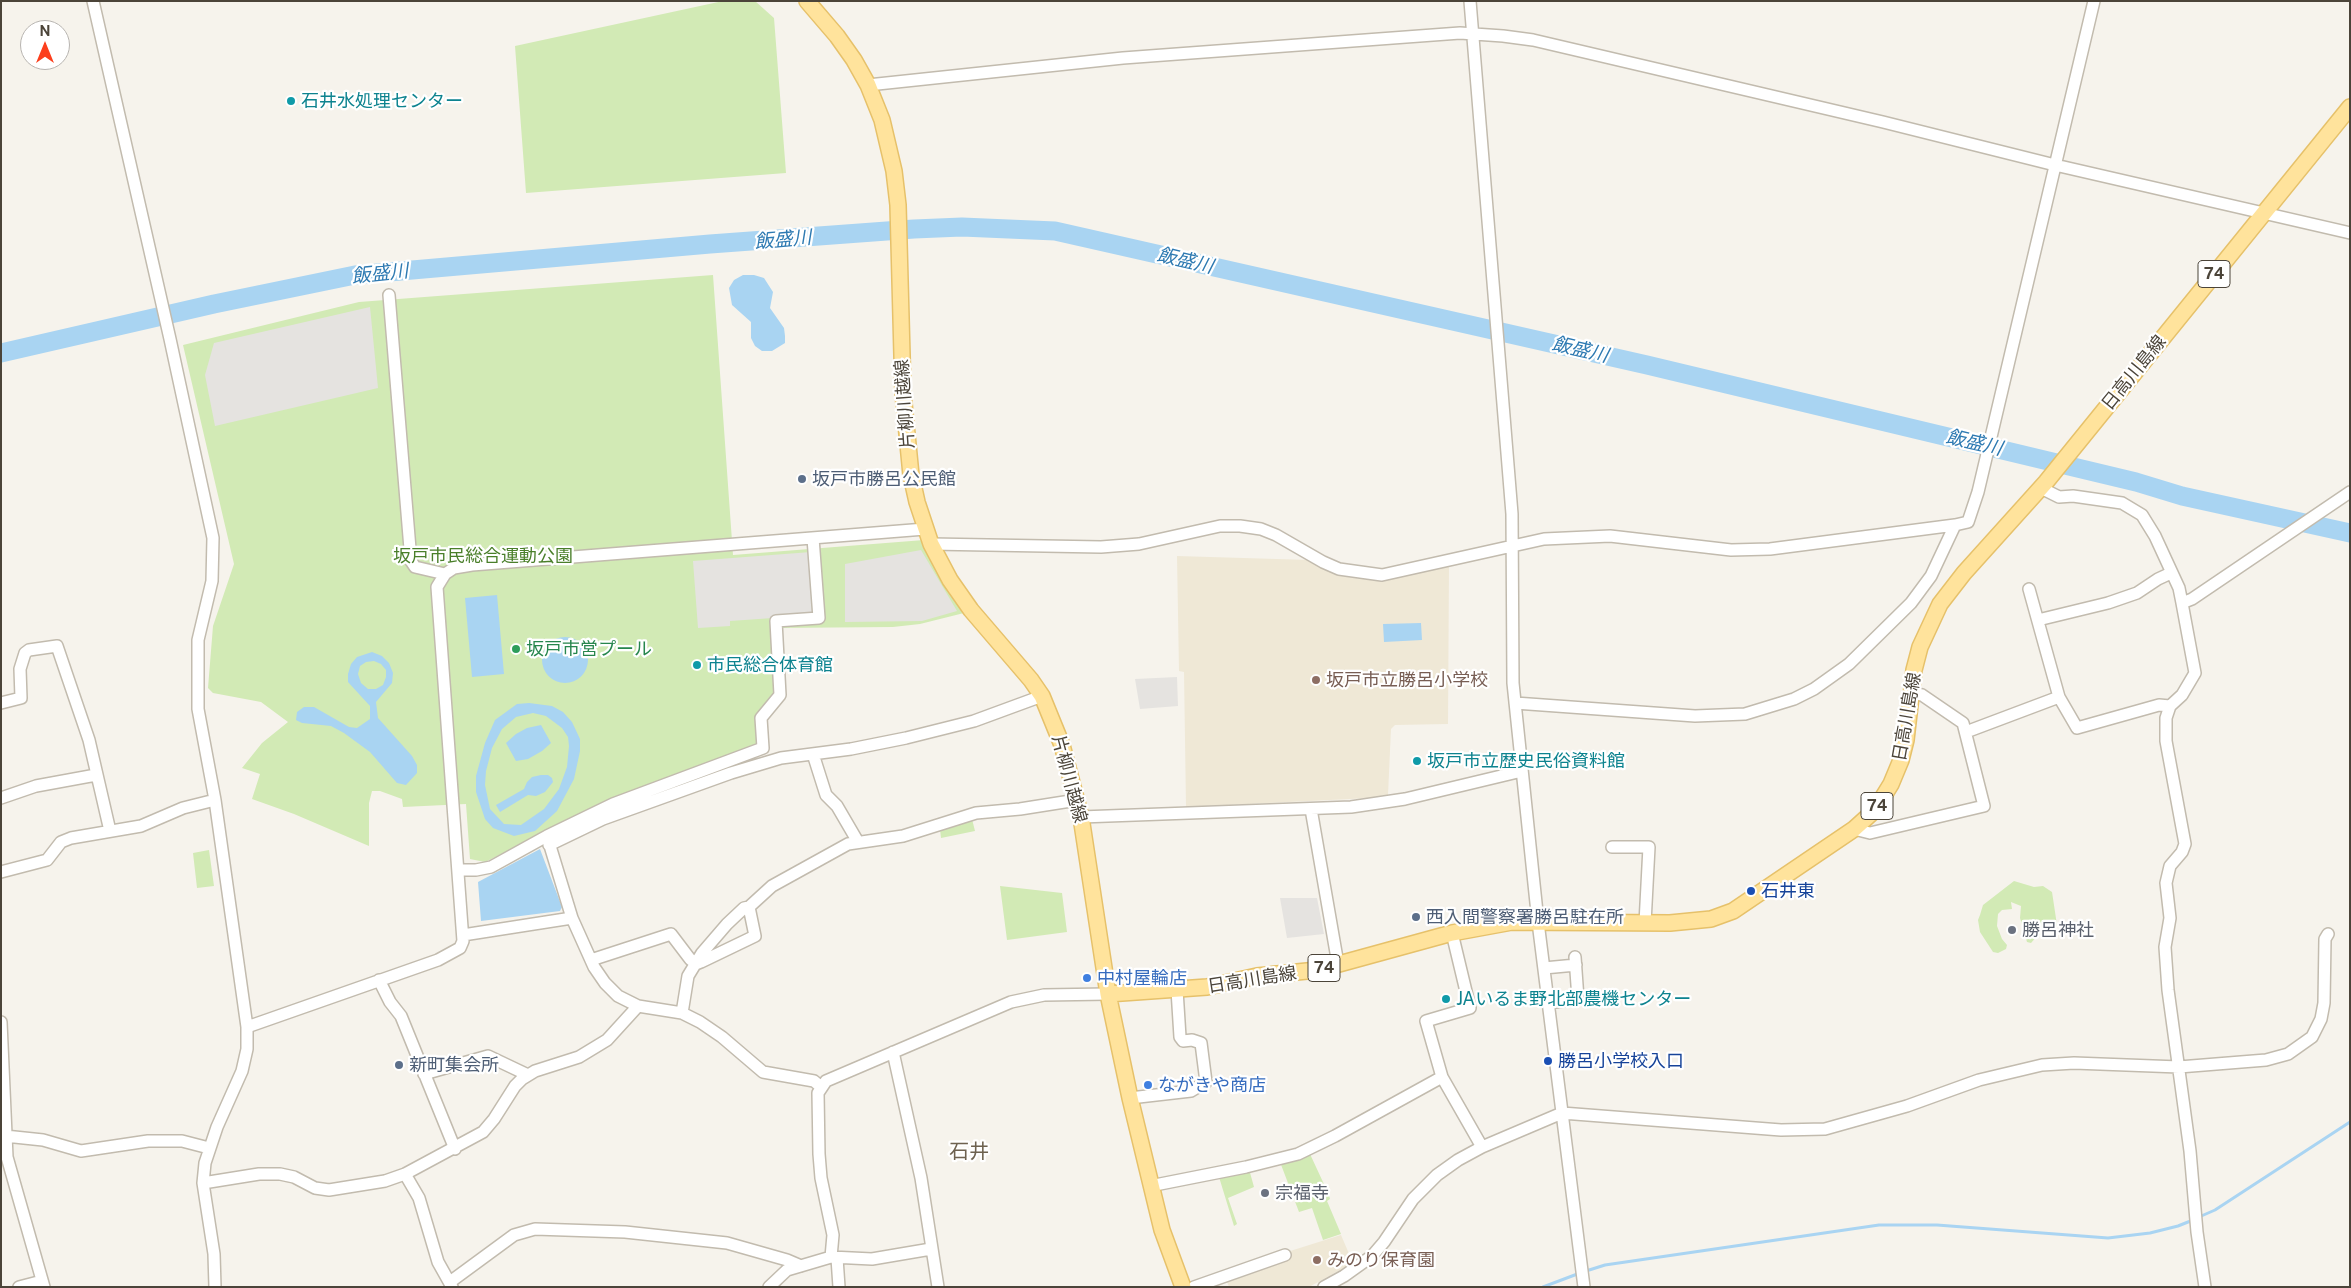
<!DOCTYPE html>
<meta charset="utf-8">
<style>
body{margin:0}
#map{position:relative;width:2351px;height:1288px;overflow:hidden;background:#f6f3ec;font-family:"Public Sans",sans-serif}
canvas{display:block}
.frame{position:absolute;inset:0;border:2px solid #4b4439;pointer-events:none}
.north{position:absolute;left:20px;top:20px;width:50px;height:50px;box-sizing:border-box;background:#fff;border:1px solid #b7b4b0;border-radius:50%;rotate:0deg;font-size:14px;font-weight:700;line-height:20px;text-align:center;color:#4b4439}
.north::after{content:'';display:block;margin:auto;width:18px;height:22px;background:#fc3f1d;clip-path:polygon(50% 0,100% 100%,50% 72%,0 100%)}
</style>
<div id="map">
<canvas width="2351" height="1288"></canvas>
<div class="frame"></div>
<div class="north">N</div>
</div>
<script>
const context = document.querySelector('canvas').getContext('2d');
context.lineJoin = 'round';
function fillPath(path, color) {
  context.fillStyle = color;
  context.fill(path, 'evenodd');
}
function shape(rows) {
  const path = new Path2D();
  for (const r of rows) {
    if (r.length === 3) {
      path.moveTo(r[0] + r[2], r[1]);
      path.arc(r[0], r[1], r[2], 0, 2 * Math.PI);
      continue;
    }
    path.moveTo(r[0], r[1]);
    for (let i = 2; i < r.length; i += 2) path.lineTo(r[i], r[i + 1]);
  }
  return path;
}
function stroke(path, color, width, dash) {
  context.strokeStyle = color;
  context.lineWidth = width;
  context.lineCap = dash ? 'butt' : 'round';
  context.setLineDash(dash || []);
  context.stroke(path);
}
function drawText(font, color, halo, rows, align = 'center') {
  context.font = font + ' "Public Sans","Noto Sans JP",sans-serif';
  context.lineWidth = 4.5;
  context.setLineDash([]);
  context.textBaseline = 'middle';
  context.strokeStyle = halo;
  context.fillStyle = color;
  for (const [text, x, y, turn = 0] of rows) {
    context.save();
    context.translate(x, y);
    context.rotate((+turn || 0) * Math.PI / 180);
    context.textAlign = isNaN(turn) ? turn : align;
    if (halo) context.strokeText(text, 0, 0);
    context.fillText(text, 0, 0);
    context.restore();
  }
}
const education = shape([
 [1177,556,1310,560,1332,573,1366,579,1383,579,1449,566,1448,724,1395,725,1391,729,1388,795,1371,798,1186,807,1184,672,1179,671],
 [1341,1235,1353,1263,1309,1287,1229,1287,1226,1279,1287,1252]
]);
const green = shape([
 [723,1,755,1,774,18,786,173,526,193,515,46],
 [713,275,733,555,924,540,964,613,920,624,893,627,774,628,778,694,759,717,760,746,606,803,485,862,470,859,466,804,403,807,402,799,380,791,372,791,369,803,369,846,294,814,252,799,260,774,242,768,262,743,288,722,261,702,213,693,208,688,213,626,234,564,183,345,359,302],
 [972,819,975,831,941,838,940,829],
 [209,850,214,886,197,888,193,853],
 [2014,881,2034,887,2043,886,2052,892,2057,925,2051,937,2042,934,2038,935,2031,943,2027,942,2020,918,2021,906,2011,902,2012,909,2002,910,1998,914,1997,926,2002,939,2007,945,2006,949,1998,953,1993,952,1980,932,1978,920,1980,915,1983,905],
 [1000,886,1062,893,1067,932,1007,940],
 [1310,1154,1329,1195,1330,1199,1327,1201,1341,1234,1323,1240,1312,1208,1299,1212,1280,1162],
 [1249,1169,1254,1187,1228,1198,1237,1224,1234,1226,1219,1177]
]);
const parking = shape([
 [370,307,378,388,215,426,205,375,214,343],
 [921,550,957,611,922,621,845,622,845,564],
 [811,552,816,615,730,621,730,626,698,628,693,561],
 [1177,677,1178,706,1140,709,1135,679],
 [1280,898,1317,898,1324,934,1287,938]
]);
const water = shape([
 [743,275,754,275,764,278,773,292,770,308,784,328,785,336,785,343,772,351,762,351,755,346,751,338,751,322,732,305,729,288,734,280],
 [497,595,504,674,472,677,465,598],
 [1421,623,1422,640,1384,642,1383,624],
 [565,660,23],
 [372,652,382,656,389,663,393,673,392,683,376,702,378,718,412,756,417,765,417,773,406,785,397,783,370,752,344,733,331,726,302,723,296,720,297,712,304,707,314,707,349,727,357,728,370,719,370,706,348,682,348,674,351,664,357,657],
 [374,661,381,664,386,670,386,677,383,685,376,689,368,689,361,683,358,674,360,666,366,662],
 [529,703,552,706,563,712,572,722,580,739,580,751,574,779,557,811,535,831,514,836,493,828,485,819,476,792,476,776,485,743,495,720,517,704],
 [533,713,546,716,562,728,568,737,569,746,567,767,559,789,544,809,521,825,504,824,490,809,485,785,486,771,492,748,502,729,516,717],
 [541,725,551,743,542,751,528,759,516,761,506,743,516,734,527,728],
 [541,775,548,775,552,778,553,782,545,792,536,796,528,795,500,812,496,805,524,789,527,782,532,777],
 [540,849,562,907,560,911,481,921,478,882]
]);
const stream = shape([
 [2199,1217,2215,1210,2350,1122],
 [1586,1271,1605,1265,1879,1225,1937,1225,2108,1238,2150,1233,2178,1226,2193,1220],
 [1543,1287,1580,1273]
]);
const river = shape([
 [1,353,214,304,355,275,710,244,914,229,962,227,1055,231,1647,365,2136,482,2182,496,2350,533]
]);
const minor = shape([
 [93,1,170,339,213,538,212,581,198,640,198,709,215,800,247,1027,247,1049,242,1071,217,1127,205,1163,203,1183,214,1254,215,1287],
 [1470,1,1512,514,1513,683,1538,922,1584,1287],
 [868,85,1123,58,1460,33,1503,36,1533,40,1883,122,2055,165,2350,233],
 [389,295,411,561,415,567,445,574],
 [2041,488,2059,497,2073,496,2122,503,2142,515,2155,536,2179,588,2182,603,2195,673,2182,695,2170,706,2166,718,2166,741,2185,844,2182,852,2170,866,2166,883,2170,918,2165,947,2168,990,2190,1151,2197,1232,2205,1287],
 [931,544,1101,547,1139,544,1220,526,1240,526,1261,529,1276,535,1323,562,1339,569,1382,575,1544,539,1610,536,1731,550,1770,549,1955,525,1968,522,1978,492,2094,1],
 [2029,589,2059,697,2077,728,2159,705,2170,706],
 [2182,603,2192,599,2350,492],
 [2038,620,2108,603,2137,593,2158,579,2171,573],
 [1,703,21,698,20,669,25,653,29,650,57,646,89,740,110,831],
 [1515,703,1695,716,1745,714,1794,699,1814,689,1849,664,1911,603,1931,576,1955,525],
 [1966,732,2059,697],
 [813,754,826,795,837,806,858,842],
 [1,798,36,786,96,775],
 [1311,809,1338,964],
 [1081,817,1351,807,1405,799,1522,771],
 [1854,829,1870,833,1984,806,1963,723,1922,695,1911,693],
 [547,836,613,804,763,748,761,718,780,695,776,621,819,618,813,538],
 [549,845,603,819,731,773,781,758,851,749,906,738,974,721,1042,696],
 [1612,847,1649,847,1645,923],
 [459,870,476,870,491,867,547,836,572,918,594,967,605,983,618,996,638,1006,682,1013,700,1022,722,1037,763,1072,814,1081,821,1087],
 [1,872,47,860,61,842,71,838,141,826,183,808,215,800],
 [463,935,572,918],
 [591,960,671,934,690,959,696,964,701,962,755,936,749,907,772,886,848,844,903,836,976,813,1020,809,1077,800],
 [1544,968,1576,965],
 [379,980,390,1002,401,1016,455,1149],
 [1548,1003,1578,999,1575,957],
 [682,1013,688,976,702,953,727,924,744,908,749,907],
 [1,1022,7,1157,44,1287],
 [247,1027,438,960,460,948,463,941,437,587,445,574,454,568,472,565,925,529],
 [893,1052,921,1178,938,1287],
 [424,1074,488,1056,528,1075],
 [1442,1077,1426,1021,1470,1008,1452,933],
 [1130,1098,1191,1091,1206,1082,1201,1043,1192,1040,1183,1041,1180,1037,1177,990],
 [5,1136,43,1140,81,1151,148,1141,182,1141,209,1148],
 [405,1174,419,1198,438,1262,452,1287],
 [203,1183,259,1174,280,1174,294,1177,315,1188,329,1190,385,1181,405,1174,483,1132,494,1119,515,1086,522,1079,535,1071,579,1057,607,1040,638,1006],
 [1150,1186,1246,1167,1298,1154,1335,1136,1442,1077,1482,1147],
 [831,1257,833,1235,821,1178,819,1154,818,1093,826,1081,1011,1002,1044,995,1108,994],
 [837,1258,839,1287],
 [450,1282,514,1235,535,1229,625,1232,727,1243,787,1260,801,1266],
 [19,1287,42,1281],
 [769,1287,787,1270,831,1257,872,1259,931,1249],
 [1194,1287,1285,1255],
 [1324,1287,1344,1276,1372,1256,1384,1242,1413,1199,1437,1175,1458,1160,1482,1147,1562,1113,1781,1130,1825,1129,1907,1106,1979,1080,2042,1065,2074,1063,2179,1067,2266,1060,2288,1054,2312,1037,2321,1019,2324,1003,2325,939,2328,934]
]);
const major = shape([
 [807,1,837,36,854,60,868,85,882,120,894,171,898,205,903,393,911,475,917,502,931,544,950,580,971,610,1031,680,1042,696,1062,745,1081,817,1108,994,1130,1098,1162,1230,1183,1287],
 [1108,994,1207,987,1257,976,1317,970,1452,933,1512,922,1670,923,1711,919,1733,911,1854,829,1875,810,1891,784,1901,760,1906,740,1914,670,1920,647,1940,604,1964,573,2046,482,2350,107]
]);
const markers = [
 [291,101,5,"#0f9aa8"],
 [802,479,5,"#5c6f8a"],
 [516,649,5,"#2e9e5b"],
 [697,665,5,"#0f9aa8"],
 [1316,680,5,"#8d6e63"],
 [1417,761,5,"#0f9aa8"],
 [1751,891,5,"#1a4fb4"],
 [1416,917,5,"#5c6f8a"],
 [2012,930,5,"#6b7280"],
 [1087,978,5,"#3f7fe0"],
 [1446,999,5,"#0f9aa8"],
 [1548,1061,5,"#1a4fb4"],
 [399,1065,5,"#5c6f8a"],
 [1148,1085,5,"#3f7fe0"],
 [1265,1193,5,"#6b7280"],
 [1317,1260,5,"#8d6e63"]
];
const shields = [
 [2214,274,32],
 [1877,806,32],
 [1324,968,32]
];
const shieldNames = [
 ["74",2214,274],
 ["74",1877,806],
 ["74",1324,968]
];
const cultureNames = [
 ["石井水処理センター",301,101],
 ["市民総合体育館",707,665],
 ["坂戸市立歴史民俗資料館",1427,761],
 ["JAいるま野北部農機センター",1456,999]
];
const streetNames = [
 ["日高川島線",2134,373,-51],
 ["片柳川越線",905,404,-94],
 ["日高川島線",1907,717,-80],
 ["片柳川越線",1069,779,75],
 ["日高川島線",1252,980,-9]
];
const serviceNames = [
 ["坂戸市勝呂公民館",812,479],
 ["西入間警察署勝呂駐在所",1426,917],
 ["新町集会所",409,1065]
];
const parkNames = [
 ["坂戸市民総合運動公園",483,556]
];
const leisureNames = [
 ["坂戸市営プール",526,649]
];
const educationNames = [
 ["坂戸市立勝呂小学校",1326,680],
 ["みのり保育園",1327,1260]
];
const transitNames = [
 ["石井東",1761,891],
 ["勝呂小学校入口",1558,1061]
];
const worshipNames = [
 ["勝呂神社",2022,930],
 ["宗福寺",1275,1193]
];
const shopNames = [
 ["中村屋輪店",1097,978],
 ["ながきや商店",1158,1085]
];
const waterNames = [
 ["飯盛川",783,240,-5],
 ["飯盛川",1185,261,13],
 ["飯盛川",380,274,-6],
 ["飯盛川",1580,350,13],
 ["飯盛川",1974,443,13]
];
const quarterNames = [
 ["石井",969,1152]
];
fillPath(education, '#efe8d6');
fillPath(green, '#d2eab5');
fillPath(parking, '#e5e3e0');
fillPath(water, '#a9d4f2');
stroke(stream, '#a9d4f2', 3);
stroke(river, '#a9d4f2', 19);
stroke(minor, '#c2bbae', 14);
stroke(major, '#e6c16a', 18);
stroke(minor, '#fff', 11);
stroke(major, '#ffe39c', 15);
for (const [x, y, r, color] of markers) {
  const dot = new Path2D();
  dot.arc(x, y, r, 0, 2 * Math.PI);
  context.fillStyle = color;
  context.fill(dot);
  stroke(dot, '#fff', 2);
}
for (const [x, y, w] of shields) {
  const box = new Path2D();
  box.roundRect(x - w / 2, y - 13.5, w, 27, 4);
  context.fillStyle = '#fff';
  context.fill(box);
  stroke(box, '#4b4439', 1);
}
drawText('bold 16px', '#4b4439', null, shieldNames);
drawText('18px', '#0d838f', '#fff', cultureNames, 'left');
drawText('18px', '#4b4439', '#fff', streetNames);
drawText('18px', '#4e5e75', '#fff', serviceNames, 'left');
drawText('18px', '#4a7f2a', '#fff', parkNames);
drawText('18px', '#27864d', '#fff', leisureNames, 'left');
drawText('18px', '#785e54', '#fff', educationNames, 'left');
drawText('18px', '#164399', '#fff', transitNames, 'left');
drawText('18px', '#5b616d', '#fff', worshipNames, 'left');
drawText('18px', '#366cbe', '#fff', shopNames, 'left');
drawText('italic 19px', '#2e7ab2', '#fff', waterNames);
drawText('20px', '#6e6250', '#fff', quarterNames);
</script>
